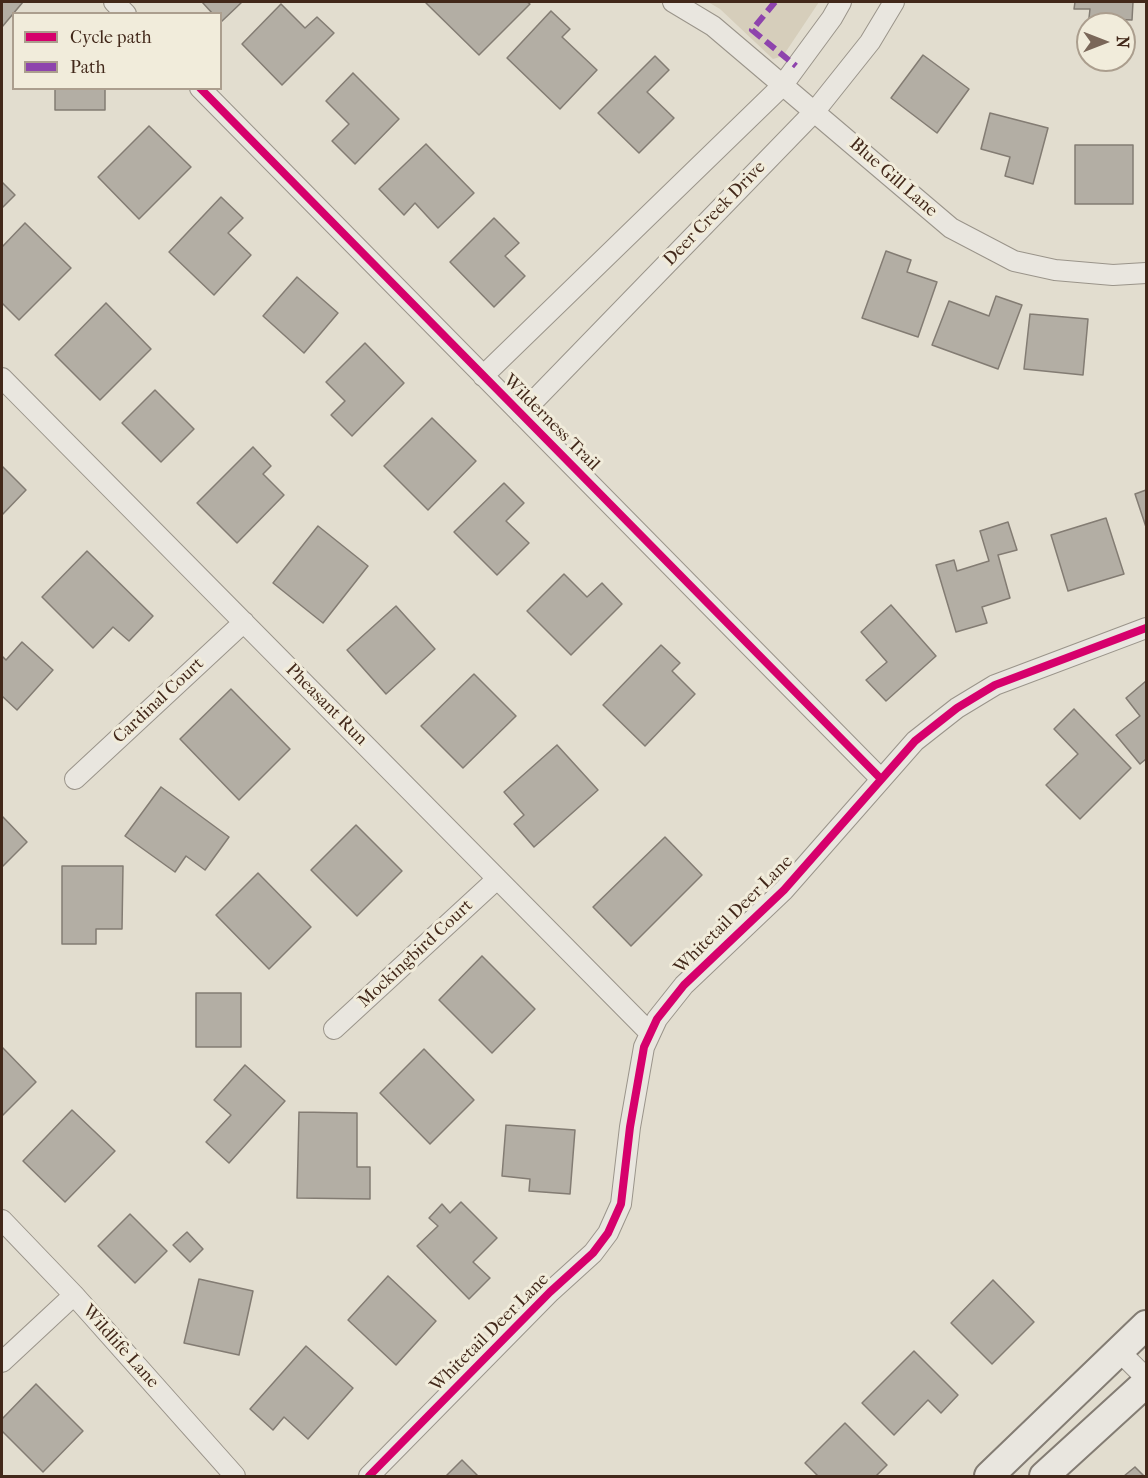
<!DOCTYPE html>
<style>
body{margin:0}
#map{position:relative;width:1148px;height:1478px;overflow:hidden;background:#e2ddcf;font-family:"IM FELL French Canon",serif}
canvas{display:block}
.frame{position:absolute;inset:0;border:3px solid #42281a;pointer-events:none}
.legend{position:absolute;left:12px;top:12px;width:210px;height:78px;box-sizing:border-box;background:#f1ecdb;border:2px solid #ab9e8e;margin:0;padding:8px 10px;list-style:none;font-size:18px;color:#42281a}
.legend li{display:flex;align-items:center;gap:12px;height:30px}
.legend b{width:30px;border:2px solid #ab9e8e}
.north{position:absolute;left:1076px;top:12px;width:60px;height:60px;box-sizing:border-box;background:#f1ecdb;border:2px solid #ab9e8e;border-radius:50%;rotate:90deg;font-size:16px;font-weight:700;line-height:24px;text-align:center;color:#42281a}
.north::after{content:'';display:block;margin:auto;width:21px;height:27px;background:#7a6759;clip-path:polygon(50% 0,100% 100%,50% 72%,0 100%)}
</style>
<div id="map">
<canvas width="1148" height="1478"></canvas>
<div class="frame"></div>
<ul class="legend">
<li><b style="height:8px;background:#d6006c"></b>Cycle path</li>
<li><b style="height:8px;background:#8e44ad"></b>Path</li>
</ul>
<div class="north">N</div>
</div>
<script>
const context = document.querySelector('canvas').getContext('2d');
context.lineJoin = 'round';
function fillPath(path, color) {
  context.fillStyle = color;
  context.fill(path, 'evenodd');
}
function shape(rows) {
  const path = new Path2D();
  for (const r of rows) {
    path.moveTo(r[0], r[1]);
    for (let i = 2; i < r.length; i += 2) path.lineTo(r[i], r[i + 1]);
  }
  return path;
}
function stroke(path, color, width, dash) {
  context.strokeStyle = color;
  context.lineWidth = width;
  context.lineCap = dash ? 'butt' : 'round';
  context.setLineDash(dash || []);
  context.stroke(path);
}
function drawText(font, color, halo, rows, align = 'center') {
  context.font = font + ' "IM FELL French Canon",serif';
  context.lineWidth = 6;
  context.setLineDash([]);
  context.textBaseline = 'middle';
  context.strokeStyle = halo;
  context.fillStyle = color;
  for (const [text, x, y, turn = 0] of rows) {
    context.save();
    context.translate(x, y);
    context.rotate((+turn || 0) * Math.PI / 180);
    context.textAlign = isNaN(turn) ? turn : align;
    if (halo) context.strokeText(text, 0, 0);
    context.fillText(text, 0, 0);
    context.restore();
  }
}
const green = shape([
 [708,2,819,2,783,56,773,59,720,9]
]);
const building = shape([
 [2,2,23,2,2,27,2,2],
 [202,2,242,2,221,22,220,14,213,14,202,2],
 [428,2,527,2,530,4,479,55,426,3,428,2],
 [1075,2,1133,2,1132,20,1089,18,1090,9,1074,9,1075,2],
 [281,4,305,28,317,17,334,33,282,85,242,44,281,4],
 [551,11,570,29,562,37,597,70,560,109,507,58,551,11],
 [923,55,969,89,937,133,891,98,923,55],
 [655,56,669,70,647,92,674,118,639,153,598,113,655,56],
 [353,73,399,119,355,164,332,141,349,124,326,101,353,73],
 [55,88,105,88,105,110,55,110,55,88],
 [990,113,1048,128,1033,184,1005,176,1010,157,981,149,990,113],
 [149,126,191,167,139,219,98,177,149,126],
 [426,144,474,193,438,228,415,203,404,215,379,189,426,144],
 [1075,145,1133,145,1133,204,1075,204,1075,145],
 [2,182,15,195,2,208,2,182],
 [221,197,243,218,228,233,251,255,214,295,169,252,221,197],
 [494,218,519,243,505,256,525,276,494,307,450,262,494,218],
 [25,223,71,268,19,320,2,303,2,247,25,223],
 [886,251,911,260,907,272,937,282,918,337,862,318,886,251],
 [297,277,338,313,304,353,263,316,297,277],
 [996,296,1022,305,998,369,932,345,949,301,989,316,996,296],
 [106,303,151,349,100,400,55,355,106,303],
 [1030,314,1088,319,1083,375,1024,369,1030,314],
 [365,343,404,383,352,436,331,415,345,401,326,382,365,343],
 [155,390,194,429,161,462,122,423,155,390],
 [432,418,476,461,428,510,384,466,432,418],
 [253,447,271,466,263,474,284,495,237,543,197,503,253,447],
 [2,466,26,490,2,515,2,466],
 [504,483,524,503,506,521,529,543,497,575,454,532,504,483],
 [1146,490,1146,527,1135,494,1146,490],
 [1106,518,1124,574,1068,591,1051,535,1106,518],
 [1008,522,1017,550,998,555,1010,598,982,607,987,623,956,632,936,565,954,560,957,571,989,561,980,531,1008,522],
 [318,526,368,566,323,623,273,583,318,526],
 [87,551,153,616,129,641,113,627,93,648,42,597,87,551],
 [564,574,587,597,602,583,622,604,571,655,527,611,564,574],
 [891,605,936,656,886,701,866,680,887,662,861,632,891,605],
 [396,606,435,649,386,694,347,650,396,606],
 [22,642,53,670,17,710,2,696,2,656,6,660,22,642],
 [661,645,680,663,672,671,695,694,645,746,603,705,661,645],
 [474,674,516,716,463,768,421,726,474,674],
 [1146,681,1146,759,1140,764,1116,735,1140,716,1126,698,1146,681],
 [231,689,290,749,239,800,180,739,231,689],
 [1074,709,1131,768,1080,819,1046,785,1078,754,1054,729,1074,709],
 [557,745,598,790,534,847,514,824,524,815,504,792,557,745],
 [161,787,229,837,205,870,186,856,175,872,125,836,161,787],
 [2,816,27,842,2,867,2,816],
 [356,825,402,871,357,916,311,870,356,825],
 [665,837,702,875,631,946,593,907,665,837],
 [62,866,123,866,122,929,96,929,96,944,62,944,62,866],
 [258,873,311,927,269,969,216,915,258,873],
 [482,956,535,1009,492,1053,439,1000,482,956],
 [196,993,241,993,241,1047,196,1047,196,993],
 [2,1047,36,1082,2,1116,2,1047],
 [424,1049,474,1100,430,1144,380,1093,424,1049],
 [245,1065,285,1101,229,1163,206,1142,231,1115,214,1100,245,1065],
 [72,1110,115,1151,65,1202,23,1161,72,1110],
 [299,1112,357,1113,357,1167,370,1167,370,1199,297,1198,299,1112],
 [506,1125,575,1130,570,1194,529,1191,530,1179,502,1176,506,1125],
 [461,1202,497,1238,473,1262,490,1278,469,1299,417,1246,438,1226,429,1218,442,1204,450,1213,461,1202],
 [130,1214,167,1251,135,1283,98,1246,130,1214],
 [187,1232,203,1249,190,1262,173,1245,187,1232],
 [388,1276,436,1321,396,1365,348,1320,388,1276],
 [199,1279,253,1291,239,1355,184,1343,199,1279],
 [993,1280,1034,1322,992,1364,951,1323,993,1280],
 [306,1346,353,1388,308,1439,284,1417,273,1430,250,1409,306,1346],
 [914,1351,958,1395,941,1413,928,1400,894,1435,862,1403,914,1351],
 [36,1384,83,1431,43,1472,2,1431,2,1419,36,1384],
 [845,1423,887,1465,876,1476,818,1476,805,1463,845,1423],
 [462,1460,478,1476,446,1476,462,1460],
 [1135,1467,1144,1476,1124,1476,1135,1467]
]);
const minor = shape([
 [114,2,126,14],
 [673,2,713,26,951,228,1014,261,1055,270,1113,275,1146,273],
 [200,88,881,779],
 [483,376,782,86,832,18,841,2],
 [2,378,650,1033],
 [521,414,815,111,870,42,894,2],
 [75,779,244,622],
 [334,1029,497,879],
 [2,1220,74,1295,235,1476],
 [1120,1352,1146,1378],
 [2,1362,74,1295],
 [369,1476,550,1292,593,1253,608,1233,621,1204,630,1127,644,1047,657,1019,684,985,784,890,915,741,957,708,995,685,1146,628]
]);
const secondary = shape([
 [989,1476,1146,1325],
 [1044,1476,1146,1383]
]);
const quiet = shape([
 [775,2,752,30,796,66]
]);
const cycleway = shape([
 [200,88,881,779],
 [369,1476,550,1292,593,1253,608,1233,621,1204,630,1127,644,1047,657,1019,684,985,784,890,915,741,957,708,995,685,1146,628]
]);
const streetNames = [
 ["Blue Gill Lane",893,178,41],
 ["Deer Creek Drive",715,214,-46],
 ["Wilderness Trail",551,423,45],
 ["Cardinal Court",159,701,-43],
 ["Pheasant Run",326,705,45],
 ["Whitetail Deer Lane",734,915,-45],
 ["Mockingbird Court",416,954,-43],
 ["Whitetail Deer Lane",490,1333,-45],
 ["Wildlife Lane",120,1347,48]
];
fillPath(green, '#d6cebb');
fillPath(building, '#b3aea4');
stroke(building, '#837c73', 1.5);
stroke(minor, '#9a948a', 22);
stroke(secondary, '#837c73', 32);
stroke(minor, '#e9e6df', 20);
stroke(secondary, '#e9e6df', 28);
stroke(quiet, '#8e44ad', 6, [12, 6]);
stroke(cycleway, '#d6006c', 8);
drawText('18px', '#42281a', '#f1ecdb', streetNames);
</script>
